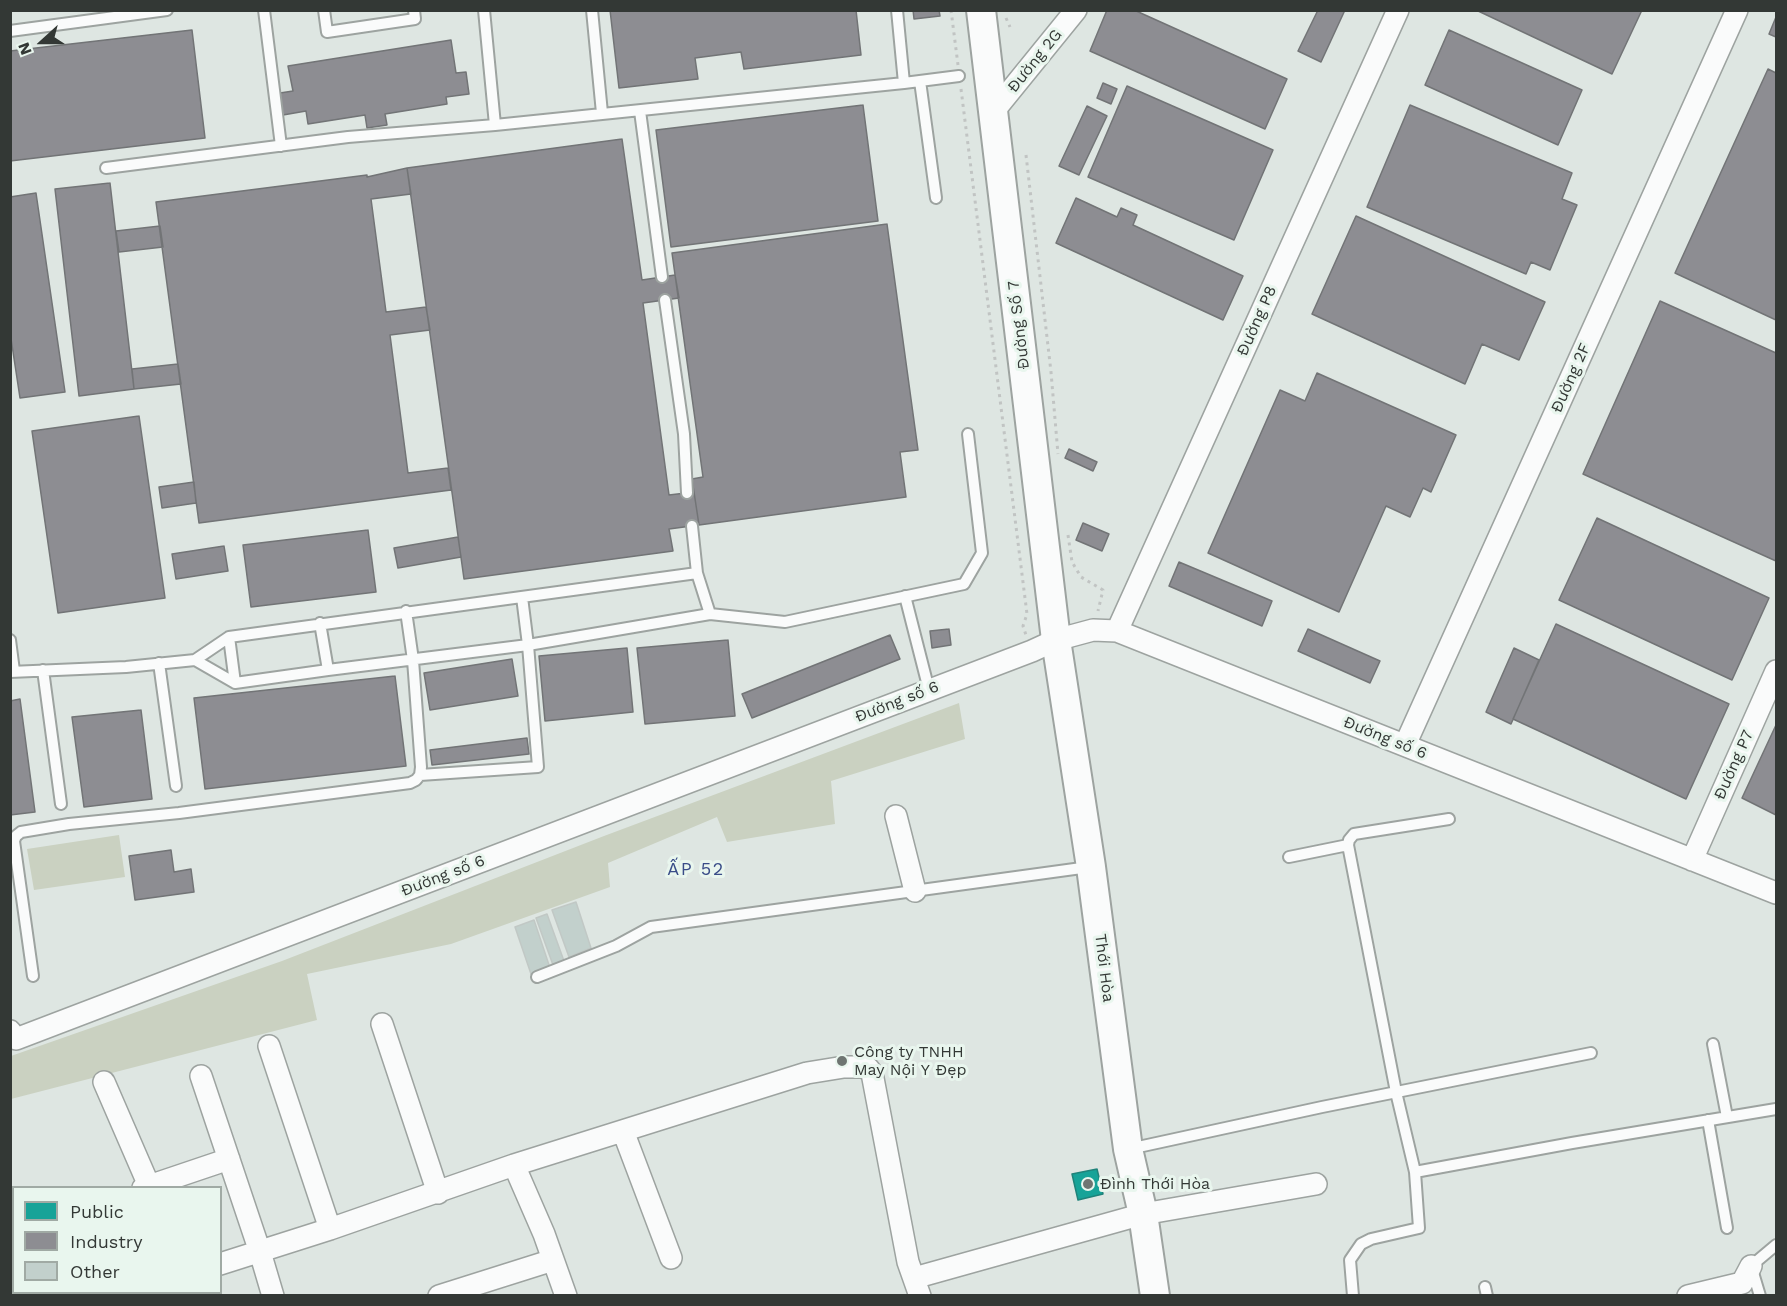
<!DOCTYPE html>
<meta charset="utf-8">
<style>
body{margin:0}
#map{position:relative;width:1787px;height:1306px;overflow:hidden;background:#dee6e2;font-family:"Work Sans",sans-serif}
canvas{display:block}
.frame{position:absolute;inset:0;border:12px solid #333835;pointer-events:none}
.legend{position:absolute;left:12px;top:1186px;width:210px;height:108px;box-sizing:border-box;background:#e9f6ee;border:2px solid #a0aaa4;margin:0;padding:8px 10px;list-style:none;font-size:18px;color:#333835}
.legend li{display:flex;align-items:center;gap:12px;height:30px}
.legend b{width:30px;border:2px solid #a0aaa4}
.north{position:absolute;left:12px;top:12px;width:60px;height:60px;-webkit-text-stroke:4px #e9f6ee;paint-order:stroke;rotate:249deg;font-size:16px;font-weight:700;line-height:24px;text-align:center;color:#333835}
.north::after{content:'';display:block;margin:auto;width:21px;height:27px;background:#333835;clip-path:polygon(50% 0,100% 100%,50% 72%,0 100%)}
</style>
<div id="map">
<canvas width="1787" height="1306"></canvas>
<div class="frame"></div>
<ul class="legend">
<li><b style="height:16px;background:#17a398"></b>Public</li>
<li><b style="height:16px;background:#8d8d92"></b>Industry</li>
<li><b style="height:16px;background:#c2d0cc"></b>Other</li>
</ul>
<div class="north">N</div>
</div>
<script>
const context = document.querySelector('canvas').getContext('2d');
context.lineJoin = 'round';
function fillPath(path, color) {
  context.fillStyle = color;
  context.fill(path, 'evenodd');
}
function shape(rows) {
  const path = new Path2D();
  for (const r of rows) {
    path.moveTo(r[0], r[1]);
    for (let i = 2; i < r.length; i += 2) path.lineTo(r[i], r[i + 1]);
  }
  return path;
}
function stroke(path, color, width, dash) {
  context.strokeStyle = color;
  context.lineWidth = width;
  context.lineCap = dash ? 'butt' : 'round';
  context.setLineDash(dash || []);
  context.stroke(path);
}
function drawText(font, color, halo, rows, align = 'center') {
  context.font = font + ' "Work Sans",sans-serif';
  context.lineWidth = 6;
  context.setLineDash([]);
  context.textBaseline = 'middle';
  context.strokeStyle = halo;
  context.fillStyle = color;
  for (const [text, x, y, turn = 0] of rows) {
    context.save();
    context.translate(x, y);
    context.rotate((+turn || 0) * Math.PI / 180);
    context.textAlign = isNaN(turn) ? turn : align;
    if (halo) context.strokeText(text, 0, 0);
    context.fillText(text, 0, 0);
    context.restore();
  }
}
const green = shape([
 [959,703,965,739,831,781,835,824,727,842,717,817,608,863,610,887,451,944,307,974,317,1020,11,1099,11,1056,282,961,604,836],
 [119,835,125,877,34,890,27,849]
]);
const public = shape([
 [1097,1169,1103,1194,1078,1200,1072,1174,1097,1169]
]);
const industry = shape([
 [610,10,856,10,861,55,744,69,741,52,695,58,698,79,619,88,610,10],
 [913,10,939,10,940,16,914,19,913,10],
 [1107,10,1134,10,1287,79,1265,129,1090,51,1107,10],
 [1318,10,1345,10,1321,62,1298,51,1318,10],
 [1476,10,1642,10,1612,74,1476,10],
 [1776,17,1776,37,1769,34,1776,17],
 [192,30,205,138,10,161,10,51,192,30],
 [1449,30,1582,90,1558,145,1425,85,1449,30],
 [451,40,456,73,466,72,469,94,446,97,447,104,385,114,387,125,367,128,365,115,308,124,306,111,283,115,280,93,293,91,288,66,451,40],
 [1768,69,1776,73,1776,320,1675,273,1768,69],
 [1103,83,1117,89,1111,104,1097,98,1103,83],
 [1127,86,1273,150,1234,240,1088,177,1127,86],
 [863,105,878,221,671,247,656,130,863,105],
 [1410,105,1572,173,1562,199,1577,205,1550,270,1531,262,1526,274,1367,207,1410,105],
 [1087,106,1107,116,1079,175,1059,166,1087,106],
 [622,139,642,280,675,275,679,298,643,303,669,495,694,492,699,525,669,529,673,551,464,579,407,168,622,139],
 [407,168,411,194,371,199,386,312,426,307,430,330,390,335,408,473,448,468,451,490,199,523,156,202,367,175,367,177,407,168],
 [110,183,134,389,79,396,55,189,110,183],
 [36,193,65,392,20,398,10,332,10,197,36,193],
 [1076,198,1117,217,1121,208,1137,215,1133,225,1243,276,1223,320,1056,243,1076,198],
 [1356,216,1545,302,1519,360,1482,344,1465,384,1312,314,1356,216],
 [887,224,918,450,900,452,906,497,699,525,692,479,703,477,672,253,887,224],
 [160,226,163,247,119,252,116,231,160,226],
 [1660,301,1776,353,1776,561,1583,474,1660,301],
 [178,364,181,384,134,389,132,369,178,364],
 [1317,373,1456,435,1431,492,1423,488,1410,517,1386,506,1339,612,1208,553,1280,390,1305,401,1317,373],
 [139,416,165,598,58,613,32,431,139,416],
 [1069,449,1097,462,1093,471,1065,458,1069,449],
 [194,482,196,503,162,508,159,487,194,482],
 [1597,518,1769,598,1732,680,1559,600,1597,518],
 [1083,523,1109,534,1102,551,1076,540,1083,523],
 [368,530,376,592,251,607,243,545,368,530],
 [458,537,461,557,398,568,394,548,458,537],
 [224,546,228,571,176,579,172,554,224,546],
 [1179,562,1272,601,1262,626,1169,586,1179,562],
 [1556,624,1729,704,1686,799,1513,719,1556,624],
 [949,629,951,645,932,648,930,631,949,629],
 [1308,629,1380,661,1370,683,1298,651,1308,629],
 [890,635,900,659,752,718,742,694,890,635],
 [728,640,735,716,645,724,637,648,728,640],
 [627,648,633,712,545,721,539,656,627,648],
 [1514,648,1539,660,1511,724,1486,712,1514,648],
 [512,659,518,696,430,710,424,673,512,659],
 [395,676,406,766,205,789,194,698,395,676],
 [20,699,35,812,10,815,10,701,20,699],
 [141,710,152,799,84,807,72,717,141,710],
 [1776,725,1776,815,1742,798,1776,725],
 [527,738,529,754,432,765,430,750,527,738],
 [171,850,174,872,191,869,194,892,135,900,129,856,171,850]
]);
const building = shape([
 [576,902,591,948,569,957,552,910,576,902],
 [547,914,564,961,553,965,536,918,547,914],
 [534,920,550,968,531,974,515,927,534,920]
]);
const path = shape([
 [951,10,958,65],
 [1006,18,1010,27],
 [961,89,1027,614,1023,626,1026,635],
 [1026,155,1051,372,1058,454],
 [1068,535,1072,562,1081,577,1103,590,1098,611]
]);
const lane = shape([
 [264,10,281,146],
 [324,10,327,32,415,19,414,10],
 [484,10,495,125,904,83],
 [592,10,602,113],
 [897,10,904,83,959,76],
 [10,31,167,10],
 [920,81,936,198],
 [640,111,662,277],
 [106,168,348,137,495,125],
 [665,300,684,434,687,493],
 [692,526,697,573,710,614],
 [905,596,929,690],
 [320,623,328,670],
 [229,637,235,683],
 [10,640,14,671],
 [195,660,235,683,328,670,528,645,710,614,785,622,964,584,982,553,968,434],
 [159,663,176,786],
 [43,670,61,804],
 [10,672,126,667,195,660,229,637,697,573],
 [420,775,538,767,528,645,522,597],
 [1449,819,1354,834,1349,840,1348,845,1396,1092,1415,1172,1572,1143,1776,1109],
 [1289,857,1348,845],
 [33,976,14,841,16,836,21,832,69,824,179,813,410,783,416,780,420,775,421,767,413,660,406,611],
 [537,977,616,946,651,927,1089,867],
 [1713,1044,1727,1117],
 [1708,1120,1727,1228],
 [1129,1149,1322,1107,1591,1053],
 [1485,1287,1487,1296],
 [1353,1296,1350,1260,1361,1244,1371,1239,1419,1228,1415,1172],
 [1760,1296,1751,1266,1776,1245]
]);
const street = shape([
 [994,111,1076,10],
 [1117,631,1398,10],
 [1405,745,1737,10],
 [896,816,915,891],
 [1692,860,1776,671],
 [382,1024,438,1193],
 [10,1031,16,1039,1032,651,1056,640,1093,630,1117,631,1776,893],
 [269,1046,330,1229],
 [201,1076,260,1252,273,1296],
 [104,1082,150,1188],
 [623,1131,671,1258],
 [514,1165,544,1234,566,1296],
 [143,1188,229,1159],
 [220,1264,330,1229,514,1165,807,1073,844,1067,861,1067,868,1068,872,1073,908,1262,920,1296],
 [914,1278,1143,1214,1316,1184],
 [185,1292,186,1296],
 [439,1296,553,1260],
 [1688,1296,1742,1283,1751,1266]
]);
const secondary = shape([
 [981,10,1056,640,1091,867,1128,1149,1143,1214,1155,1296]
]);
const markers = [
 [842,1061,6,"#6f7572"],
 [1088,1184,6,"#6f7572"]
];
const streetNames = [
 ["Đường 2G",1035,61,-51],
 ["Đường P8",1257,321,-66],
 ["Đường Số 7",1019,325,-97],
 ["Đường 2F",1571,378,-66],
 ["Đường số 6",897,702,-21],
 ["Đường số 6",1385,738,22],
 ["Đường P7",1734,765,-66],
 ["Đường số 6",443,876,-21],
 ["Thới Hòa",1104,968,83]
];
const poiNames = [
 ["Công ty TNHH",854,1052],
 ["May Nội Y Đẹp",854,1070],
 ["Đình Thới Hòa",1100,1184]
];
const neighbourhoodNames = [
 ["ẤP 52",696,870]
];
fillPath(green, '#cad1c1');
fillPath(public, '#17a398');
stroke(public, '#1f837a', 1.5);
fillPath(industry, '#8d8d92');
stroke(industry, '#727476', 1.5);
fillPath(building, '#c2d0cc');
stroke(building, '#c1c8c5', 1.5);
stroke(lane, '#9da3a0', 14);
stroke(street, '#9da3a0', 24);
stroke(secondary, '#9da3a0', 32);
stroke(path, '#c1c4c3', 3, [3, 4.5]);
stroke(lane, '#fafbfb', 10);
stroke(street, '#fafbfb', 21);
stroke(secondary, '#fafbfb', 28);
for (const [x, y, r, color] of markers) {
  const dot = new Path2D();
  dot.arc(x, y, r, 0, 2 * Math.PI);
  context.fillStyle = color;
  context.fill(dot);
  stroke(dot, '#e9f6ee', 2);
}
drawText('16px', '#333835', '#e9f6ee', streetNames);
drawText('16px', '#333835', '#e9f6ee', poiNames, 'left');
context.letterSpacing = '1.5px';
drawText('18px', '#3a4d88', '#e9f6ee', neighbourhoodNames);
context.letterSpacing = '0px';
</script>
